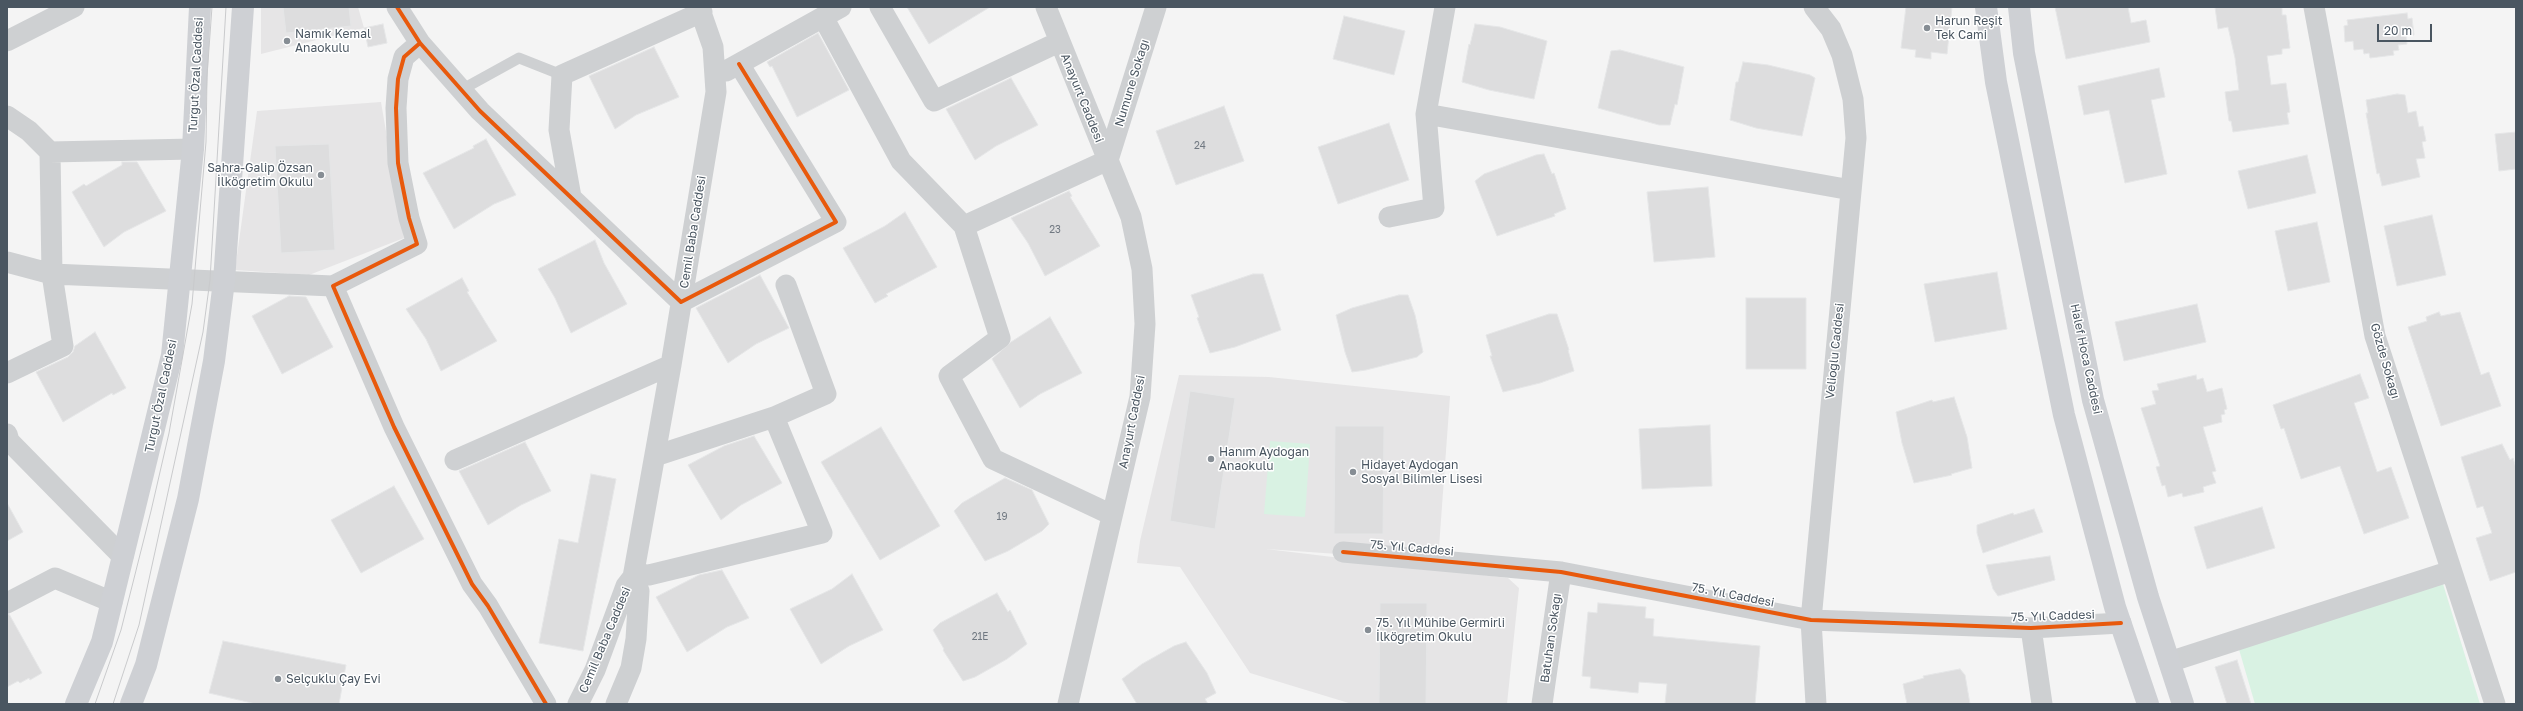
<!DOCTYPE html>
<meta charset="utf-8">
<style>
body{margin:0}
#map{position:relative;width:2523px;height:711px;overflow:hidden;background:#f4f4f4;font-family:"Golos Text",sans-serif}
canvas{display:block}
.frame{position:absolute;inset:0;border:8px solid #4a5661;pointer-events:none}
.scale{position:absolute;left:2377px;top:24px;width:55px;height:18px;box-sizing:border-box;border:2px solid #4a5661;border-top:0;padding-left:5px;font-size:12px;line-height:14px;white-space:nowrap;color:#4a5661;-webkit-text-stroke:3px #fff;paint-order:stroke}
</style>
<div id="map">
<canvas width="2523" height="711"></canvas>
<div class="frame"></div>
<div class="scale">20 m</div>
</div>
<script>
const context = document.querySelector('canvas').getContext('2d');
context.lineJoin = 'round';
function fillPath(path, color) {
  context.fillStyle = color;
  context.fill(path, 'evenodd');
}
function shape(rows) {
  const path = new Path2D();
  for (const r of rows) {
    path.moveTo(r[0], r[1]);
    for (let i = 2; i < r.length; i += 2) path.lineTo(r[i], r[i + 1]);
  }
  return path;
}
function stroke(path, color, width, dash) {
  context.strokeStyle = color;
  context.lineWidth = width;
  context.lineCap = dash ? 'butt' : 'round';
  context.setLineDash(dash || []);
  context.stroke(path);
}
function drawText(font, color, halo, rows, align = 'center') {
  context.font = font + ' "Golos Text",sans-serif';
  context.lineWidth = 3;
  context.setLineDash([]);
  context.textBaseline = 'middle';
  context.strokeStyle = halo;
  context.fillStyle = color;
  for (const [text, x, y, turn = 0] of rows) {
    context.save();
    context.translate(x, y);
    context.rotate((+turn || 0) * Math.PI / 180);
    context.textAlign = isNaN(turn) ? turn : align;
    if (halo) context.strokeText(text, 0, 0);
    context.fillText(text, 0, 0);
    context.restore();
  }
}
const education = shape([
 [261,7,358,7,364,28,261,54],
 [381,102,404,238,309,275,235,270,257,111],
 [1179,375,1269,377,1450,396,1438,561,1266,549,1508,578,1519,588,1507,704,1352,704,1250,673,1180,567,1137,563,1140,541]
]);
const green = shape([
 [1270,441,1310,444,1305,517,1264,514],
 [2443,584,2480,704,2255,704,2238,646]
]);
const building = shape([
 [283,7,349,7,351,26,286,33,283,7],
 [907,7,990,7,929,44,907,7],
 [1906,7,1952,7,1947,54,1931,52,1931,59,1915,57,1916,50,1901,48,1906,7],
 [2055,7,2128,7,2131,23,2146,20,2150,42,2066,59,2055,7],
 [2215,7,2282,7,2282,15,2286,15,2290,48,2282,49,2282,54,2267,56,2271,85,2286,83,2290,112,2287,113,2289,124,2233,132,2231,121,2229,121,2225,92,2239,90,2235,58,2228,27,2218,29,2215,7],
 [2407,13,2408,19,2412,18,2414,35,2406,35,2407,44,2398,45,2399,50,2393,51,2394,55,2370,58,2369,53,2364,54,2363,49,2354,50,2353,41,2345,42,2344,26,2348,25,2347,20,2407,13],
 [1344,16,1405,31,1394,75,1333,59,1344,16],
 [383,24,387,43,368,47,364,28,383,24],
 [1475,24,1500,27,1547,41,1534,99,1489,90,1462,82,1469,44,1470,45,1475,24],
 [818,33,849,90,797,117,772,66,770,67,767,62,818,33],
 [654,47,679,97,636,115,615,129,589,76,654,47],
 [1620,50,1684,67,1677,105,1675,104,1670,125,1659,125,1598,108,1611,51,1620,50],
 [1743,62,1768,65,1810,75,1815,78,1802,136,1756,128,1730,120,1736,82,1738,82,1743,62],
 [2159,68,2165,97,2151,100,2167,174,2125,183,2109,110,2084,115,2078,86,2159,68],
 [1011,78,1038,125,996,146,975,160,946,109,1011,78],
 [2397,94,2405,95,2408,113,2416,111,2419,127,2423,126,2426,141,2422,142,2425,158,2416,159,2420,177,2382,186,2379,173,2377,174,2366,113,2368,113,2366,100,2397,94],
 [1224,106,1244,161,1176,185,1156,131,1224,106],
 [1389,123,1409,180,1338,204,1318,147,1389,123],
 [2516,132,2516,169,2499,171,2495,134,2516,132],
 [486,139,516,195,494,204,454,229,423,173,474,148,473,146,486,139],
 [329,144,335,250,281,253,275,146,329,144],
 [1544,154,1552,174,1554,173,1566,209,1554,214,1555,216,1497,236,1475,181,1484,174,1536,155,1544,154],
 [2307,155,2316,193,2248,209,2238,171,2307,155],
 [122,162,137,162,166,211,124,232,104,247,72,192,84,184,86,186,122,165,122,162],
 [1708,187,1715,257,1654,262,1647,192,1708,187],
 [1069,191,1072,196,1070,197,1100,246,1045,276,1028,243,1011,218,1069,191],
 [905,212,937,267,886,294,888,296,875,303,843,248,885,226,905,212],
 [2432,215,2446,275,2397,286,2384,226,2432,215],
 [2317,222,2330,282,2288,291,2275,231,2317,222],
 [595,240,604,263,627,304,571,333,555,298,538,269,595,240],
 [1997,272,2007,329,1935,342,1924,284,1997,272],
 [1253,274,1263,274,1281,330,1235,347,1210,353,1197,318,1199,317,1191,295,1253,274],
 [760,275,789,328,756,344,728,363,696,308,760,275],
 [462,278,469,291,467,292,497,341,441,371,426,339,406,309,462,278],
 [1399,295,1408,295,1415,315,1423,352,1417,357,1366,370,1352,372,1345,352,1336,315,1352,308,1399,295],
 [289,296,306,297,333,347,282,374,252,316,289,296],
 [1746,298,1806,298,1806,369,1746,369,1746,298],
 [2197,304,2206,342,2124,361,2115,322,2197,304],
 [2439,312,2441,316,2460,312,2481,375,2489,372,2501,406,2441,426,2408,327,2427,321,2426,317,2439,312],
 [1549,314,1557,314,1569,350,1568,350,1574,371,1540,383,1503,392,1490,356,1492,356,1486,335,1549,314],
 [1050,317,1082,373,1040,394,1020,408,992,359,1011,342,1050,317],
 [95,332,126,388,113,395,112,393,63,422,36,372,68,357,73,352,75,346,95,332],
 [2360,374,2369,398,2354,403,2377,472,2391,467,2409,518,2364,534,2340,466,2301,479,2284,428,2281,429,2273,405,2360,374],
 [2196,375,2197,380,2203,378,2207,392,2222,388,2227,409,2224,410,2225,414,2221,415,2222,422,2203,427,2216,471,2212,472,2216,483,2203,487,2204,492,2183,497,2182,493,2168,497,2165,485,2162,486,2156,467,2160,466,2141,408,2156,404,2152,391,2159,390,2157,384,2196,375],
 [1190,391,1235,398,1215,529,1170,521,1190,391],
 [1954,397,1967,437,1972,468,1951,474,1952,475,1914,483,1902,443,1896,412,1932,400,1933,402,1954,397],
 [1710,425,1712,486,1642,489,1639,429,1710,425],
 [1335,426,1384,426,1383,534,1334,534,1335,426],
 [881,427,940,526,880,560,821,462,881,427],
 [754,436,782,483,741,505,721,520,688,465,724,446,754,436],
 [525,442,551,491,521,505,488,525,459,471,525,442],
 [2502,444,2510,460,2513,458,2516,468,2516,572,2490,581,2476,538,2492,533,2483,506,2477,508,2461,457,2502,444],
 [591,474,616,479,583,651,539,643,559,539,578,543,591,474],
 [1005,478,1032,490,1049,524,1042,531,1008,551,985,561,954,511,962,503,1005,478],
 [394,486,424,539,361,573,331,520,394,486],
 [7,503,23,532,7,541,7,503],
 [2262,507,2275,548,2207,569,2194,527,2262,507],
 [2034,509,2043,532,1983,553,1977,533,1977,525,2013,513,2014,515,2034,509],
 [2050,556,2055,580,1998,596,1993,589,1986,565,2050,556],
 [722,570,749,618,727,627,687,652,656,597,699,575,722,570],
 [852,574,883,630,849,646,821,664,790,609,832,589,852,574],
 [997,593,1008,612,1010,610,1027,644,1007,659,975,677,963,681,943,650,944,649,933,630,940,623,997,593],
 [1380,603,1427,603,1426,704,1379,704,1380,603],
 [1598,603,1646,607,1645,618,1654,619,1653,636,1760,646,1755,704,1665,704,1667,684,1639,682,1638,693,1590,688,1591,677,1582,676,1588,612,1597,613,1598,603],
 [9,614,42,673,30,680,29,678,20,683,18,681,7,687,7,615,9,614],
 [223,641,346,665,339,704,256,704,209,693,223,641],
 [1186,642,1207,673,1216,693,1205,699,1208,704,1137,704,1122,679,1142,664,1174,646,1186,642],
 [2237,660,2251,704,2227,704,2215,667,2237,660],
 [1960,669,1965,675,1970,704,1907,704,1903,684,1924,678,1923,676,1960,669]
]);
const lane = shape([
 [461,90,519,58,562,75]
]);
const street = shape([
 [397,7,420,43,480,111,681,302,836,222,739,64],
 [880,7,934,101,1059,42],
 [1046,7,1131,217,1142,269,1145,324,1140,397,1068,704],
 [1814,7,1831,29,1842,55,1853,99,1856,138,1811,620,1816,704],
 [2314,7,2375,336,2495,704],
 [823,17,901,161,964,226,1000,338,949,376,993,459,1112,515],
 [7,41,74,7],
 [420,43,404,57,398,79,396,108,398,163,409,218,417,244,333,286,394,427,472,584,488,606,546,704],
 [726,71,841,7],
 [1426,114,1851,190],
 [7,116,29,131,50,152],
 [571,197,559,130,562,75,702,12],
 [1389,217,1434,208,1426,114,1445,7],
 [964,226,1108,160,1156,7],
 [7,262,52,274,333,286],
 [7,373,63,346,52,274,50,152,193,149],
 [774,417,826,394,786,285],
 [7,434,9,441,123,557],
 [455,460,671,365],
 [1343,552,1561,572,1811,620,2031,628,2121,623],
 [634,574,649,575,822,533,774,417,655,456],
 [7,603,55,578,112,602],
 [2031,628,2042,704],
 [2169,662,2451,571],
 [578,704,595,670,626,586,633,577,671,365,716,92,713,47,699,7],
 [616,704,631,668,636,639,639,591,633,577],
 [1542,704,1561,572]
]);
const secondary = shape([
 [1986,7,1996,82,2064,415,2115,607,2148,704],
 [2019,7,2024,53,2093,400,2148,597,2183,704],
 [76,704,102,642,172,355,193,149,200,7],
 [131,704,146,665,188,499,214,361,224,281,243,7]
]);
const tram = shape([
 [95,704,121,630,151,511,169,433,192,304,206,142,207,76,212,7],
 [113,704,139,625,203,332,210,280,226,7]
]);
const cycleway = shape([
 [397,7,420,43,480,111,681,302,836,222,739,64],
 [420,43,404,57,398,79,396,108,398,163,409,218,417,244,333,286,394,427,472,584,488,606,546,704],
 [1343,552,1561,572,1811,620,2031,628,2121,623]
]);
const markers = [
 [1927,28,4,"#868d94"],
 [287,41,4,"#868d94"],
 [321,175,4,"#868d94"],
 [1211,459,4,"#868d94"],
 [1353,472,4,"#868d94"],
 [1368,630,4,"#868d94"],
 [278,679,4,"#868d94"]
];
const numberNames = [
 ["24",1200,146],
 ["23",1055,230],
 ["19",1002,517],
 ["21E",980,637]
];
const poiNames = [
 ["Harun Reşit",1935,21],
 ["Tek Cami",1935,35],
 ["Namık Kemal",295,34],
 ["Anaokulu",295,48],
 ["Sahra-Galip Özsan",313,168,"right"],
 ["İlköğretim Okulu",313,182,"right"],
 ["Hanım Aydoğan",1219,452],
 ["Anaokulu",1219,466],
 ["Hidayet Aydoğan",1361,465],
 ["Sosyal Bilimler Lisesi",1361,479],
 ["75. Yıl Mühibe Germirli",1376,623],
 ["İlköğretim Okulu",1376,637],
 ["Selçuklu Çay Evi",286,679]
];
const streetNames = [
 ["Turgut Özal Caddesi",196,75,-87],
 ["Numune Sokağı",1132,83,-73],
 ["Anayurt Caddesi",1082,98,68],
 ["Cemil Baba Caddesi",693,232,-81],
 ["Velioğlu Caddesi",1835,351,-84],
 ["Halef Hoca Caddesi",2086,359,78],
 ["Gözde Sokağı",2385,361,74],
 ["Turgut Özal Caddesi",161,396,-78],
 ["Anayurt Caddesi",1132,422,-79],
 ["75. Yıl Caddesi",1412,548,5],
 ["75. Yıl Caddesi",1733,595,11],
 ["75. Yıl Caddesi",2053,616,-2],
 ["Batuhan Sokağı",1551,638,-82],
 ["Cemil Baba Caddesi",605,640,-67]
];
fillPath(education, '#e6e5e6');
fillPath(green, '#d9f2e3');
fillPath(building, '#ddddde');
stroke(building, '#e5e6e7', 1);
stroke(lane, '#ced0d2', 11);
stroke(street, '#ced0d2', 21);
stroke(secondary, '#ced0d4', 22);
stroke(tram, '#c9cacc', 1);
stroke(cycleway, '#e8590c', 4);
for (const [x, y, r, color] of markers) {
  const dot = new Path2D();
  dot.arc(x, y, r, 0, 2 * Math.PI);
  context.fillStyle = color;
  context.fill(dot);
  stroke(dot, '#fff', 1.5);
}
drawText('10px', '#707881', null, numberNames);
drawText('12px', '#4a5661', '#fff', poiNames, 'left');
drawText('12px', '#4a5661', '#fff', streetNames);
</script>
